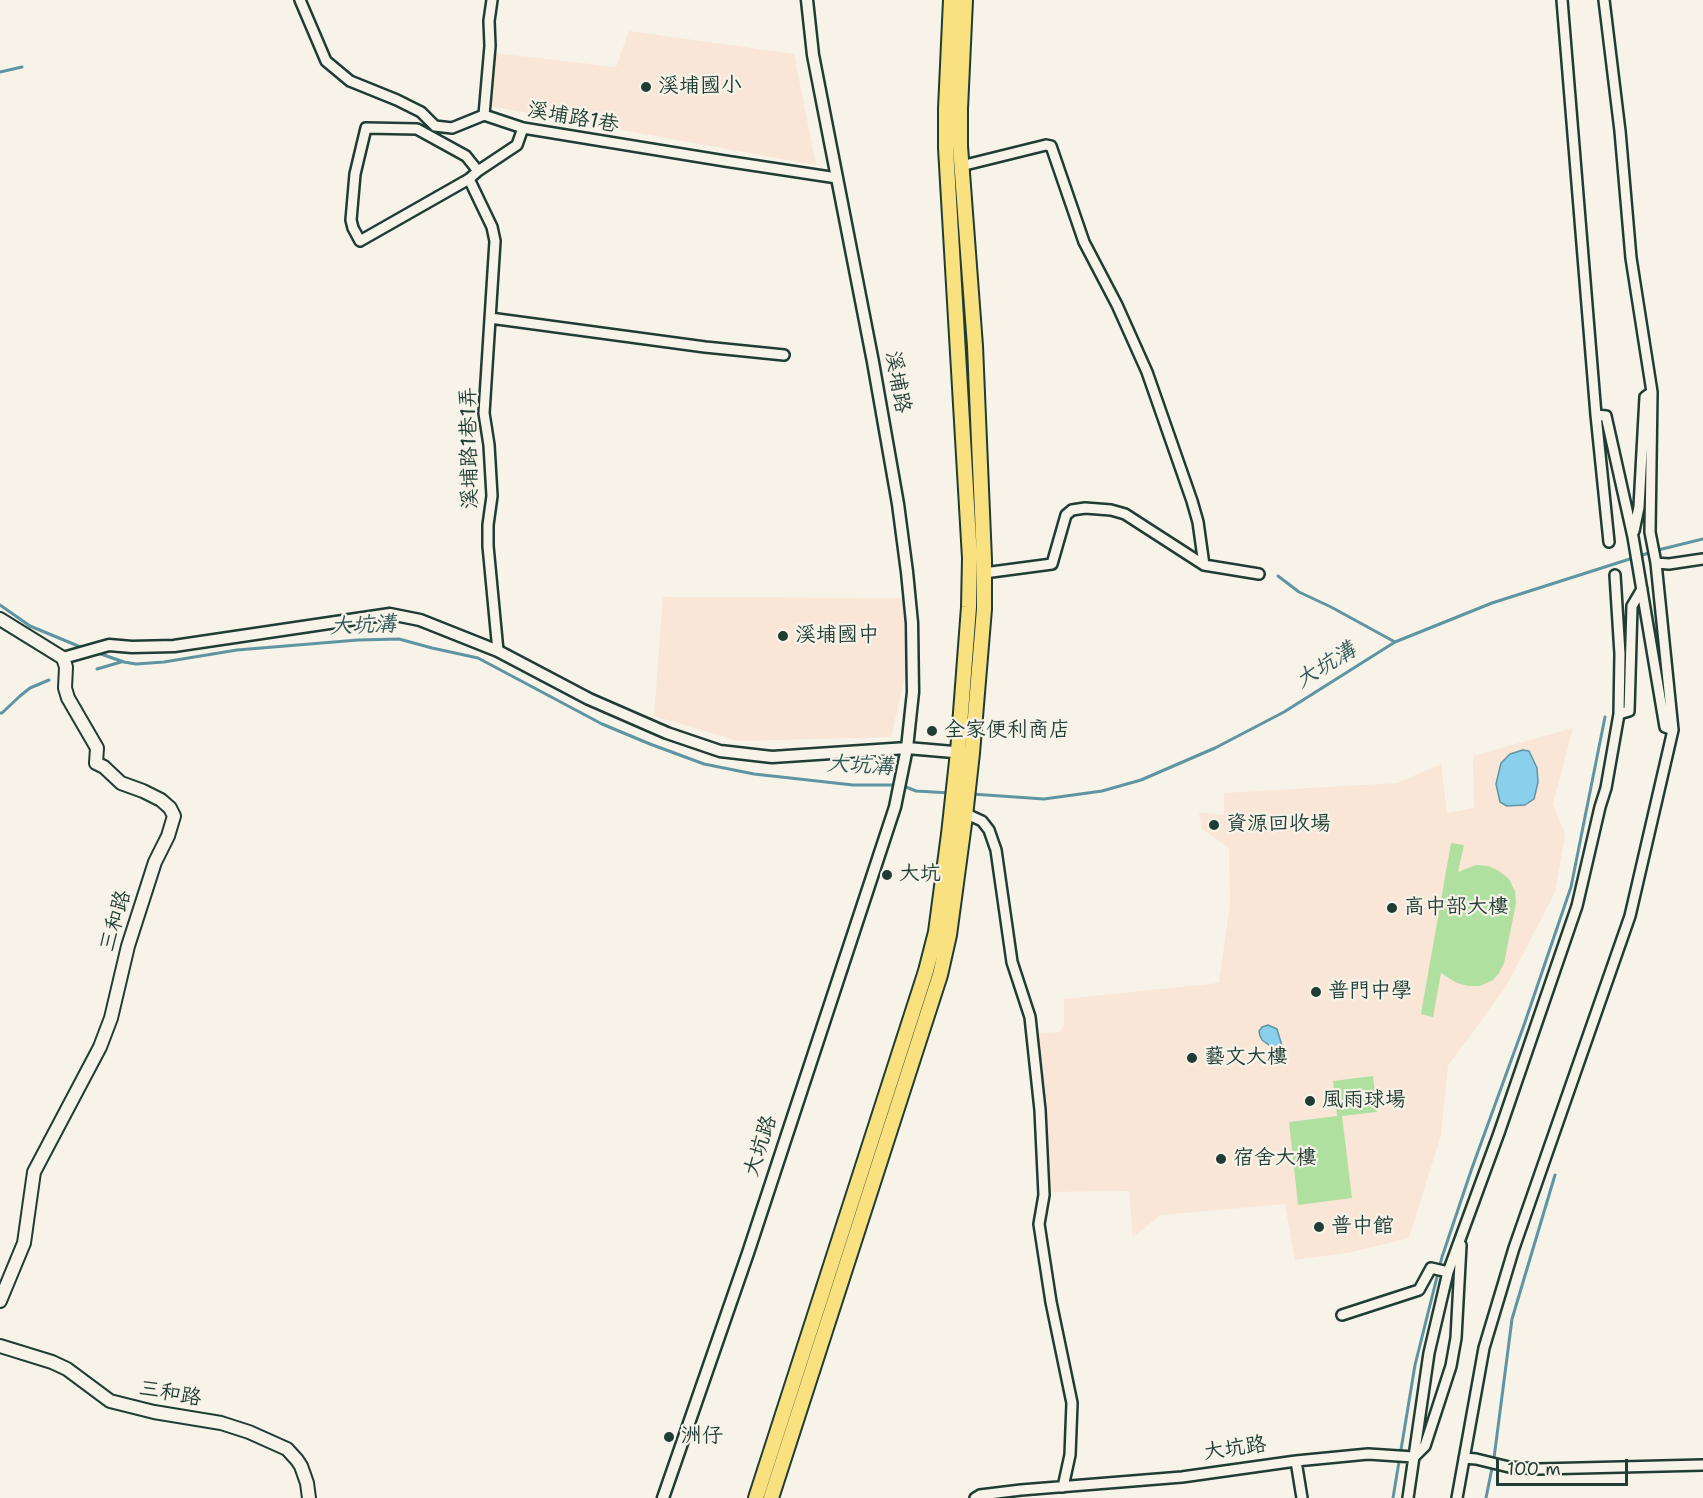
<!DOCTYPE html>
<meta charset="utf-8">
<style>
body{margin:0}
#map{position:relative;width:1703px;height:1498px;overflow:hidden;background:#f7f3e8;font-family:"Shantell Sans",sans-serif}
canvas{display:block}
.scale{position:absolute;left:1496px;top:1459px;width:132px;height:27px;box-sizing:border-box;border:3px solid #1f3d34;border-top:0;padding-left:8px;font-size:18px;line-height:21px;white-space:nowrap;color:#1f3d34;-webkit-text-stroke:4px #f7f3e8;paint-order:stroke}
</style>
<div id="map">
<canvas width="1703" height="1498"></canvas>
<div class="scale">100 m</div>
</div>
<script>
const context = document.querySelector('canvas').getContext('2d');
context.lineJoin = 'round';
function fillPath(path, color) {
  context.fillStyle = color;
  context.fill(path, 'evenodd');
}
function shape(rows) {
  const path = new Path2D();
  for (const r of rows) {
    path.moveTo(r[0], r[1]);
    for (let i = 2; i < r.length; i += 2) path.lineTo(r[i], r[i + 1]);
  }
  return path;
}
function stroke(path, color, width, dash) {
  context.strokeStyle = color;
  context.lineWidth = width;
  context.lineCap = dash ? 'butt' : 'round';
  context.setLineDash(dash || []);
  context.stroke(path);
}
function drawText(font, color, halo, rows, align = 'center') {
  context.font = font + ' "Shantell Sans","LXGW WenKai TC",sans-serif';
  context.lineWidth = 4.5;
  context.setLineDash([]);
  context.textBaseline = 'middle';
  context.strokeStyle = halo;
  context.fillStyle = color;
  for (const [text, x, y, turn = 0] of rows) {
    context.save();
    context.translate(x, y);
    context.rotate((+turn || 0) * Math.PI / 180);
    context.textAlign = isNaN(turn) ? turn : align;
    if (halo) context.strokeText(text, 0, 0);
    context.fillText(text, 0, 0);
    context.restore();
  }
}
const built = shape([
 [629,31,794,54,816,165,489,106,494,53,616,67],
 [663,597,904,598,906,673,891,737,738,741,654,716],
 [1573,728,1553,804,1565,834,1555,892,1507,985,1448,1066,1441,1135,1409,1238,1352,1252,1295,1260,1285,1204,1161,1215,1133,1237,1129,1191,1048,1192,1038,1033,1060,1032,1064,1025,1064,999,1219,983,1230,904,1229,848,1202,829,1199,812,1224,815,1224,793,1397,783,1441,764,1447,813,1474,808,1473,756]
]);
const green = shape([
 [1451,843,1464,845,1458,872,1476,865,1488,866,1499,871,1509,879,1515,891,1516,903,1504,963,1499,973,1493,980,1480,986,1469,986,1457,983,1441,973,1433,1017,1421,1014],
 [1373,1076,1377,1112,1342,1116,1352,1198,1298,1205,1289,1122,1337,1116,1333,1081]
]);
const water = shape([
 [1523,750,1529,751,1537,768,1538,782,1534,799,1525,805,1507,806,1500,802,1496,784,1501,763,1510,754,1523,750],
 [1268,1025,1277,1029,1285,1056,1282,1059,1276,1059,1269,1045,1262,1040,1260,1036,1259,1031,1262,1027,1268,1025]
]);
const stream = shape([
 [0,72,22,67],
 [1278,576,1299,592,1331,607,1395,642],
 [0,605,30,626,83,648],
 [98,653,124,662,136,664,164,662,237,650,358,640,399,639,432,648,478,658,602,724,650,744,704,764,754,774,853,785,901,785,916,791,950,793],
 [97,669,121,662],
 [0,713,2,713,20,696,30,688,49,680],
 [972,794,1044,799,1102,791,1141,780,1215,748,1284,712,1395,642,1492,603,1658,550,1703,539],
 [1393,1498,1415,1365,1442,1257,1472,1168,1524,1025,1571,887,1605,717],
 [1486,1498,1494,1458,1512,1319,1555,1175]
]);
const minor = shape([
 [300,0,326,61,350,81,397,100,421,112,435,126,452,128,484,115,523,128,725,161,837,178],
 [1562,0,1596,415,1609,542],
 [484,115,490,46,489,21,492,0],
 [961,166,1046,145,1051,146,1084,242,1117,305,1147,372,1192,501,1198,522,1204,565],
 [478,171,466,156,417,129,366,128,355,174,351,220,353,228,360,241,469,179,478,171,517,145,523,128],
 [469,179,492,227,495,241,484,413,489,445,492,496,488,525,488,546,498,651],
 [490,318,705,347,784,355],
 [1596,415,1606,416,1633,537,1665,727,1673,730],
 [1634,531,1639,507,1645,397,1652,392],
 [1656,563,1669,564,1703,559],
 [984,573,1052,564,1066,515,1072,510,1085,508,1111,510,1125,514,1204,565,1259,574],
 [1619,714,1629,711,1632,606,1642,589],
 [961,816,971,816,982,821,989,830,996,850,1012,962,1030,1017,1040,1110,1044,1195,1039,1224,1051,1302,1072,1403,1070,1455,1063,1487],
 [1342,1315,1419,1290,1431,1268,1448,1272],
 [1414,1457,1425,1446,1451,1366,1456,1338,1461,1245],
 [1464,1458,1476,1459,1509,1467,1539,1469,1703,1465],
 [1296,1461,1302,1498],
 [975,1498,980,1495,1021,1490,1182,1477,1296,1461,1368,1454,1414,1457],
 [1408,1498,1429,1353,1448,1272,1499,1133,1577,906,1600,807,1606,788,1619,714,1620,654,1615,575],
 [1457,1498,1484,1348,1514,1248,1630,916,1673,730,1656,563,1650,532,1652,392,1631,258,1620,131,1604,0]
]);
const tertiary = shape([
 [63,658,109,645,132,647,174,646,390,614,420,620,498,651,589,699,667,733,720,751,772,757,907,748,965,753],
 [663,1498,748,1253,895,807,907,748,913,692,912,623,907,572,898,504,873,362,813,55,807,0]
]);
const secondary = shape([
 [0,619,63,658,66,667,65,688,68,698,97,748,96,763,104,767,121,783,143,791,161,800,170,808,174,816,168,836,155,862,128,946,111,1018,100,1047,34,1172,24,1243,0,1301],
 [0,1346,52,1362,67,1369,110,1401,154,1412,221,1423,249,1432,287,1449,297,1460,301,1466,307,1483,309,1498]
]);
const primary = shape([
 [756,1498,926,971,936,932,949,834,958,752,969,607,970,558,946,148,946,109,951,0],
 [771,1498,940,975,949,935,965,816,972,753,984,609,984,560,975,346,960,146,960,109,965,0]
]);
const markers = [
 [646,87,6,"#1f3d34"],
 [783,636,6,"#1f3d34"],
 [932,731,6,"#1f3d34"],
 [1214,825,6,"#1f3d34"],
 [887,875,6,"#1f3d34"],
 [1392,908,6,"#1f3d34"],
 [1316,992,6,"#1f3d34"],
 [1192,1058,6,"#1f3d34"],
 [1310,1101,6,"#1f3d34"],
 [1221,1159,6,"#1f3d34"],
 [1319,1227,6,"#1f3d34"],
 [669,1437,6,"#1f3d34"]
];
const poiNames = [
 ["溪埔國小",658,87],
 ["溪埔國中",795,636],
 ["全家便利商店",944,731],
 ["資源回收場",1226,825],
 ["大坑",899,875],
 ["高中部大樓",1404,908],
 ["普門中學",1328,992],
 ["藝文大樓",1204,1058],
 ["風雨球場",1322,1101],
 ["宿舍大樓",1233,1159],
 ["普中館",1331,1227],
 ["洲仔",681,1437]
];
const streetNames = [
 ["溪埔路1巷",573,118,10],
 ["溪埔路",897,382,80],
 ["溪埔路1巷1弄",470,448,-91],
 ["三和路",116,921,-74],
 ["大坑路",761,1146,-72],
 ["三和路",170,1394,10],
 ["大坑路",1235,1449,-8]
];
const waterNames = [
 ["大坑溝",363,626,-2],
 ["大坑溝",1326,666,-32],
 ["大坑溝",860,766,3]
];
fillPath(built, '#f9e6d7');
fillPath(green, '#afe0a0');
fillPath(water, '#8acfeb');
stroke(water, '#5f95a2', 1.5);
stroke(stream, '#5f95a2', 3);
stroke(minor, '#1f3d34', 14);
stroke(tertiary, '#1f3d34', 15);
stroke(secondary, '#1f3d34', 16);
stroke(primary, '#1f3d34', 18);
stroke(minor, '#f7f3e8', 9);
stroke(tertiary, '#f7f3e8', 10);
stroke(secondary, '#f7f3e8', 12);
stroke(primary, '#fae180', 14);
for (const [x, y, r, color] of markers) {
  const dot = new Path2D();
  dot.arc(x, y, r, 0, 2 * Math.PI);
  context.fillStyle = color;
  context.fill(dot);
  stroke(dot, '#f7f3e8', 2);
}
drawText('21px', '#1f3d34', '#f7f3e8', poiNames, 'left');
drawText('21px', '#1f3d34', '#f7f3e8', streetNames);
drawText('italic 22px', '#345a59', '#f7f3e8', waterNames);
</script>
